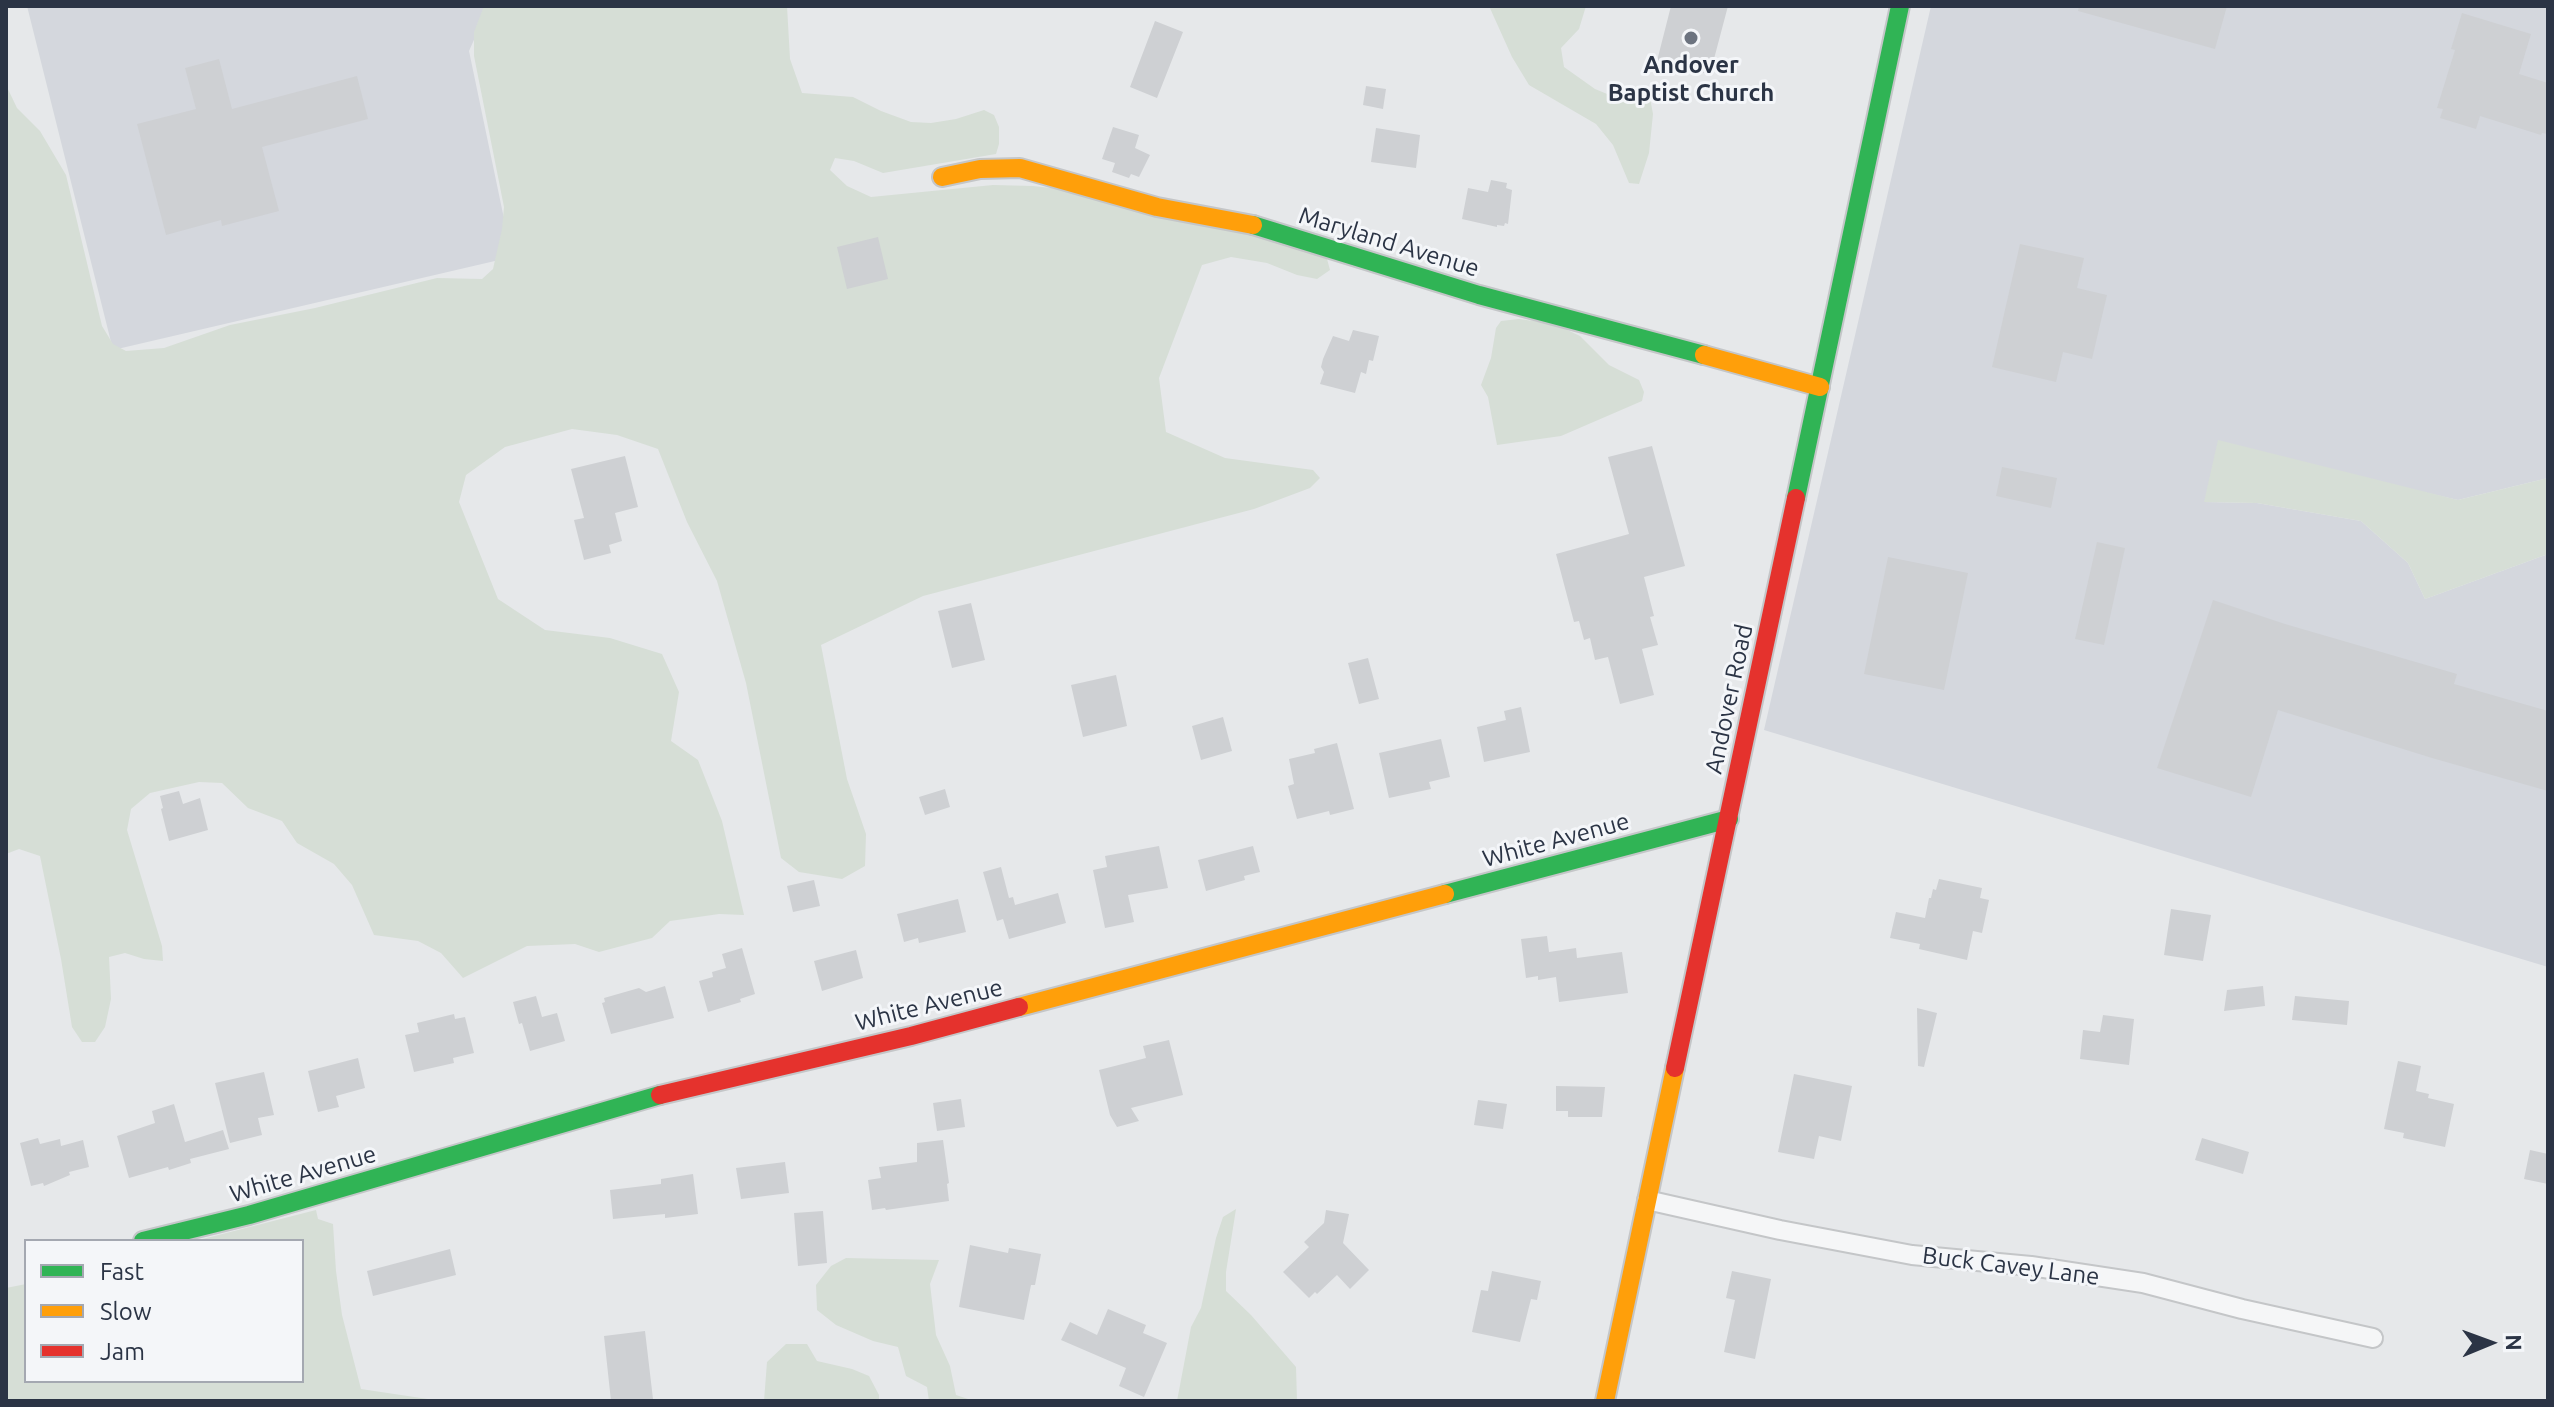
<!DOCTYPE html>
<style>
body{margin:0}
#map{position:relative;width:2554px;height:1407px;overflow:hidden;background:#e6e8ea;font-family:Ubuntu,sans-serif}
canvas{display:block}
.frame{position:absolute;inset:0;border:8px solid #2b3445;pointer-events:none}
.legend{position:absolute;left:24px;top:1239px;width:280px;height:144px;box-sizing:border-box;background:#f4f6f9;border:2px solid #a4a8b1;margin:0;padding:10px 14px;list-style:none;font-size:24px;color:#2b3445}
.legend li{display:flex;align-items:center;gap:16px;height:40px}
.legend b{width:40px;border:2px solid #a4a8b1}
.north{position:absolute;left:2450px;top:1303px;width:80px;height:80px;-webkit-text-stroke:6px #f4f6f9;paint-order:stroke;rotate:89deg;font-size:22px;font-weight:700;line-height:32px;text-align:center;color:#2b3445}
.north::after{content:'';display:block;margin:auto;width:28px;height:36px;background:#2b3445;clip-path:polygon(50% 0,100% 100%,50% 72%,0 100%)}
</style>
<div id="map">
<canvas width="2554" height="1407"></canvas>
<div class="frame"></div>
<ul class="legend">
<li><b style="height:10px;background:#30b455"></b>Fast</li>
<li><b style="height:10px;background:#ff9f0a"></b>Slow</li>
<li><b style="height:10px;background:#e5322d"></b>Jam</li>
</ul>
<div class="north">N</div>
</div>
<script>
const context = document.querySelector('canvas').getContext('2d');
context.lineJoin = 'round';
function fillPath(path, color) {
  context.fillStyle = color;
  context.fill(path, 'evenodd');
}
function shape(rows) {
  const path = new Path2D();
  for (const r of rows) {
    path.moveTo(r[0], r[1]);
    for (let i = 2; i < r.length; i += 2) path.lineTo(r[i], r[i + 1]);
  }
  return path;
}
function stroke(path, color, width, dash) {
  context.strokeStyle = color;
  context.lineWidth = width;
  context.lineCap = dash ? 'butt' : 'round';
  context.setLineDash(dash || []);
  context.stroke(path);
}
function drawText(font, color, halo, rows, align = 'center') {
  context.font = font + ' Ubuntu,sans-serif';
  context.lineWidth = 6;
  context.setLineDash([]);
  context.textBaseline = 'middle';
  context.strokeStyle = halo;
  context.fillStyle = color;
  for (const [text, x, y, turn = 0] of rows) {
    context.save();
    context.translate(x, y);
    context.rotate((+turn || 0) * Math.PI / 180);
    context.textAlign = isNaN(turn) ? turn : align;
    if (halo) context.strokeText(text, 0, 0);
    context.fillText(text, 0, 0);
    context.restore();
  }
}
const built = shape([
 [27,6,489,6,469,51,512,257,113,350],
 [1931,6,2548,6,2548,478,2458,500,2423,492,2205,502,2257,503,2361,521,2408,563,2425,599,2548,554,2548,967,1764,730]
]);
const green = shape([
 [484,6,787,6,790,59,802,93,853,97,881,111,911,122,931,123,956,119,984,110,994,115,999,127,999,144,996,154,883,173,854,161,835,158,830,170,847,186,871,197,993,185,1033,186,1080,191,1228,227,1327,259,1330,270,1317,279,1297,275,1267,263,1231,257,1202,265,1159,378,1166,432,1225,458,1313,470,1320,478,1310,488,1254,509,923,596,821,645,847,779,866,834,865,866,842,879,799,872,781,858,746,683,717,581,687,522,658,449,617,435,572,429,505,447,466,475,459,502,498,599,545,630,610,638,662,654,679,692,671,741,698,760,722,821,744,915,719,914,670,921,652,938,599,952,575,944,527,946,463,978,441,953,418,941,374,935,352,885,334,864,297,843,282,821,248,808,222,783,199,782,150,793,131,809,127,830,162,946,163,961,144,959,125,953,109,957,111,999,105,1027,95,1042,82,1042,72,1027,61,959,40,856,19,849,6,854,6,85,17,108,40,131,66,175,102,326,113,344,126,351,164,348,230,325,315,308,437,278,482,279,493,269,502,229,504,207,474,56,474,32],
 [1489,6,1586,6,1579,29,1561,48,1564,67,1595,89,1617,98,1630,87,1649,93,1653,114,1649,153,1639,184,1629,183,1613,145,1596,124,1529,85,1512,57],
 [1519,319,1555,324,1580,336,1609,365,1639,380,1644,392,1642,401,1561,436,1497,445,1488,397,1481,385,1491,358,1496,328,1501,321],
 [2218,440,2458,500,2548,478,2548,554,2425,599,2408,563,2361,521,2257,503,2204,502],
 [1236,1209,1226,1272,1226,1291,1251,1315,1296,1367,1297,1401,1177,1401,1191,1327,1201,1308,1216,1238,1223,1217],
 [316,1210,318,1219,333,1224,336,1271,342,1315,361,1389,441,1401,6,1401,6,1288,26,1284,26,1381,302,1381,302,1241,195,1241],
 [846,1258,939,1260,930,1284,936,1335,950,1366,956,1395,974,1401,929,1401,927,1387,906,1376,898,1347,873,1341,836,1325,817,1310,816,1285,831,1266],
 [786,1344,807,1344,817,1361,852,1369,869,1376,879,1395,879,1401,764,1401,767,1362]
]);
const building = shape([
 [1671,6,1728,6,1710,74,1699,72,1698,74,1657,61],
 [2079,6,2227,6,2215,49,2078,11],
 [2462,13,2531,34,2519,74,2548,83,2548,134,2542,133,2541,135,2480,116,2476,129,2440,118,2443,109,2437,108,2455,50,2451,49],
 [1155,21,1183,32,1157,98,1130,87],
 [219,59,232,109,357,76,368,119,262,147,279,211,222,226,221,220,166,235,137,124,196,109,185,68],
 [1366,86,1386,89,1383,109,1363,105],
 [1113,127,1139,135,1135,148,1150,155,1139,177,1131,174,1129,178,1112,172,1115,163,1102,159],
 [1376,128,1420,135,1416,168,1371,162],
 [1491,180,1507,183,1506,188,1512,190,1508,224,1505,223,1504,226,1497,225,1497,227,1462,219,1468,188,1488,192],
 [878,237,888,279,847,289,837,247],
 [2020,244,2084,258,2077,288,2107,295,2092,359,2063,352,2056,382,1992,367],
 [1353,330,1379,336,1373,361,1369,360,1366,374,1361,372,1355,393,1320,384,1324,372,1321,367,1323,359,1333,336,1349,341],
 [1652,446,1685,566,1644,577,1654,616,1650,617,1658,645,1642,649,1654,695,1620,704,1608,657,1595,660,1590,638,1584,640,1579,621,1574,622,1556,554,1629,534,1608,457],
 [625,456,638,507,615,513,622,541,609,545,611,553,584,560,574,520,584,518,571,469],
 [2002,467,2057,478,2051,508,1996,496],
 [2097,542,2125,548,2104,645,2075,639],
 [1888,557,1968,573,1944,690,1864,674],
 [2213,600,2285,624,2457,674,2454,684,2548,711,2548,791,2432,758,2278,710,2251,797,2157,768],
 [971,603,985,660,952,668,938,611],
 [1368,658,1379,699,1359,704,1348,663],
 [1116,675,1127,726,1083,737,1071,685],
 [1521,707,1530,752,1484,762,1477,727,1506,720,1504,711],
 [1223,717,1232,751,1201,760,1192,726],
 [1441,739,1450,777,1429,782,1431,789,1389,798,1379,753],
 [1337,743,1354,809,1330,815,1329,811,1297,819,1288,786,1294,784,1289,759,1315,753,1314,749],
 [945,789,950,807,925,815,919,797],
 [179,791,183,804,200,798,208,830,169,841,161,809,163,808,160,796],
 [1159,846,1168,888,1128,895,1134,922,1105,928,1093,870,1107,867,1105,856],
 [1253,846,1260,872,1244,876,1245,880,1206,891,1198,860],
 [1001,867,1009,898,1013,897,1015,905,1058,893,1066,923,1009,939,1003,919,997,921,983,872],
 [1939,879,1982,888,1980,898,1989,900,1982,933,1973,931,1967,960,1919,949,1920,944,1890,938,1896,912,1925,918,1929,898,1931,898,1933,889,1936,890],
 [814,880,820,906,793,912,787,886],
 [958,899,966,932,919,943,918,938,904,942,897,914],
 [2171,909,2211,915,2203,961,2164,955],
 [1547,936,1549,952,1576,948,1577,958,1622,952,1628,993,1559,1002,1556,977,1538,980,1538,976,1526,978,1521,939],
 [742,948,755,994,740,999,741,1002,708,1012,699,981,713,977,712,972,726,968,722,954],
 [856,950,863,978,822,991,814,961],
 [665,986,674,1018,611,1034,602,1003,605,1002,604,998,639,988,646,992],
 [2263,986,2265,1006,2224,1011,2227,990],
 [536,996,542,1017,557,1013,565,1041,530,1051,522,1023,519,1024,513,1002],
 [2295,996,2349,1001,2347,1025,2292,1020],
 [1917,1008,1937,1013,1924,1067,1918,1066],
 [454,1014,455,1019,465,1017,474,1053,453,1058,454,1063,414,1072,405,1035,419,1032,417,1023],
 [2103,1015,2134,1019,2129,1065,2080,1059,2083,1030,2100,1032],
 [1169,1040,1183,1095,1131,1108,1139,1121,1117,1127,1110,1115,1099,1070,1146,1058,1143,1046],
 [358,1058,365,1088,336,1096,339,1107,318,1112,308,1071],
 [2398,1061,2421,1066,2416,1091,2429,1094,2428,1098,2454,1104,2445,1147,2403,1138,2404,1133,2384,1129],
 [264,1072,274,1115,258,1118,262,1135,230,1143,215,1083],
 [1794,1074,1852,1086,1841,1141,1819,1136,1814,1159,1778,1152],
 [1556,1086,1605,1087,1602,1117,1568,1117,1568,1111,1556,1111],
 [961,1099,965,1127,937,1131,933,1103],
 [1478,1100,1507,1104,1503,1129,1474,1125],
 [174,1104,185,1142,223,1130,229,1149,190,1159,191,1163,169,1170,168,1167,129,1178,117,1136,155,1123,152,1111],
 [38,1138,40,1144,60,1139,61,1146,83,1140,89,1167,69,1172,70,1175,44,1186,43,1183,31,1186,20,1143],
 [2202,1138,2249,1152,2243,1174,2195,1160],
 [943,1140,949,1183,947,1184,949,1201,886,1210,885,1208,872,1210,868,1180,881,1178,879,1167,917,1162,917,1143],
 [2530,1150,2548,1154,2548,1184,2524,1179],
 [785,1162,789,1193,741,1199,736,1168],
 [693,1174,698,1214,665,1218,665,1214,613,1219,610,1190,661,1184,661,1179],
 [1326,1210,1349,1214,1343,1243,1369,1270,1350,1289,1337,1275,1317,1294,1315,1292,1309,1298,1283,1272,1309,1247,1304,1242,1324,1223],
 [823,1211,827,1263,798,1266,794,1213],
 [970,1245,1008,1253,1009,1248,1041,1254,1035,1285,1031,1285,1024,1320,959,1307],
 [450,1249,456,1275,373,1296,367,1271],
 [1492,1271,1541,1281,1537,1300,1531,1299,1520,1342,1472,1332,1481,1290,1488,1291],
 [1732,1271,1771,1279,1755,1359,1724,1352,1735,1300,1726,1298],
 [1108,1309,1146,1325,1143,1333,1167,1343,1144,1397,1119,1386,1126,1368,1061,1340,1070,1322,1097,1335],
 [645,1331,653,1399,611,1401,604,1336]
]);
const street = shape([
 [1647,1200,1780,1230,1912,1255,2031,1266,2143,1283,2242,1309,2373,1338]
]);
const fast = shape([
 [1253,225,1479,295,1704,355],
 [1796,498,1900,6],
 [1445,894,1729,819],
 [143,1241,249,1215,660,1095]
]);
const slow = shape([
 [942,177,980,169,1020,168,1157,207,1253,225],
 [1704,355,1820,387],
 [1019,1007,1445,894],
 [1605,1401,1675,1068]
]);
const jam = shape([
 [1675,1068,1796,498],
 [660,1095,911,1036,1019,1007]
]);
const markers = [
 [1691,38,8,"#6c737f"]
];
const poiNames = [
 ["Andover",1691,65],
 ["Baptist Church",1691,93]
];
const streetNames = [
 ["Maryland Avenue",1389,242,17],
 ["Andover Road",1729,699,-78],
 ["White Avenue",1556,840,-15],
 ["White Avenue",929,1005,-14],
 ["White Avenue",303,1174,-16],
 ["Buck Cavey Lane",2011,1266,7]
];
fillPath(built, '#d4d7dd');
fillPath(green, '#d6ded6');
fillPath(building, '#ced0d3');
stroke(street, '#c4c6c8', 22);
stroke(fast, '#c4c6c8', 22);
stroke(slow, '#c4c6c8', 22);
stroke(jam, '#c4c6c8', 22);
stroke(street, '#f5f6f7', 18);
stroke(fast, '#30b455', 18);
stroke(slow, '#ff9f0a', 18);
stroke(jam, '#e5322d', 18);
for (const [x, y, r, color] of markers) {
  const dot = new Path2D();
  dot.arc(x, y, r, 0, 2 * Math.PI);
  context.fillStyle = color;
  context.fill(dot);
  stroke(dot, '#f4f6f9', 3);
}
drawText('bold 24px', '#2b3445', '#f4f6f9', poiNames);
drawText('24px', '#2b3445', '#f4f6f9', streetNames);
</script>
